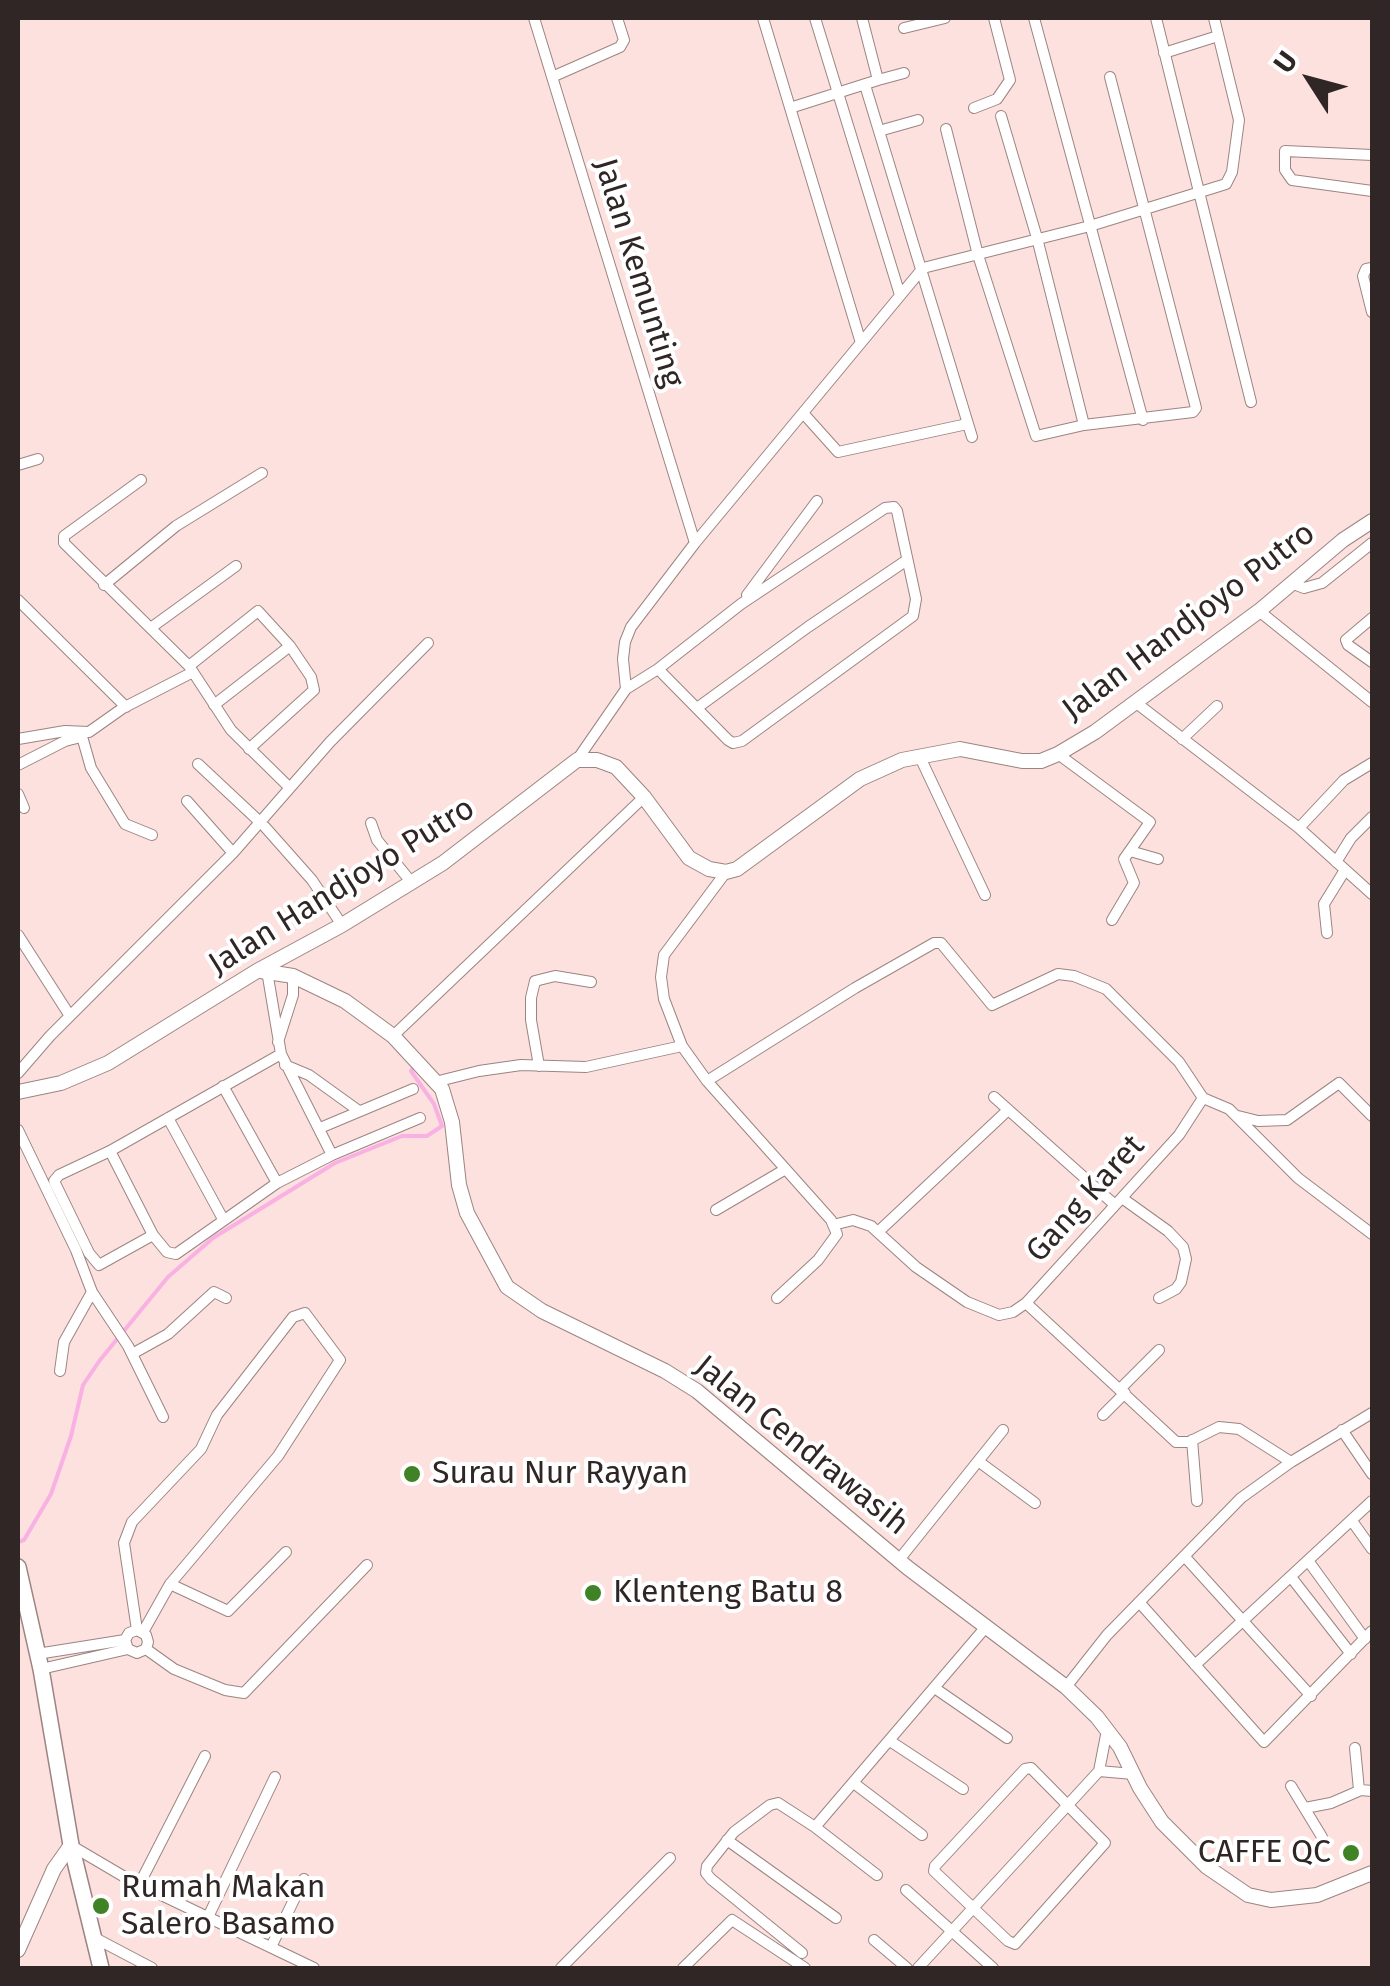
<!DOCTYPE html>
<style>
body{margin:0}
#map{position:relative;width:1390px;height:1986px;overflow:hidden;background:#fce1de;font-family:"Fira Sans",sans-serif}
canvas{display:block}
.frame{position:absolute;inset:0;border:20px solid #2f2625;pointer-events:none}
.north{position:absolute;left:1260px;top:30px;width:100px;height:100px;-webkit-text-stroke:8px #fff;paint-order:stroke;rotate:306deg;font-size:28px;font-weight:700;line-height:40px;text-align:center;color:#2f2625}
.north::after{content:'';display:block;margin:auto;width:35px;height:45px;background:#2f2625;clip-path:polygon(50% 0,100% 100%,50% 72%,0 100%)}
</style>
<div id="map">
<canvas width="1390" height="1986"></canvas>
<div class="frame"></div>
<div class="north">U</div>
</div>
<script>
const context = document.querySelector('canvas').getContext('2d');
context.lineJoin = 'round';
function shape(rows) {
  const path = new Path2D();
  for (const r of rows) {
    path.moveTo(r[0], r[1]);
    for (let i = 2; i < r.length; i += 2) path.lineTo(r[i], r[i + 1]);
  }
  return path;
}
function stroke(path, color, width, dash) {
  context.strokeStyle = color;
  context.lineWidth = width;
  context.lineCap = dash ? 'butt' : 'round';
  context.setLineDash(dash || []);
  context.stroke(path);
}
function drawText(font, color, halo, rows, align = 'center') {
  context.font = font + ' "Fira Sans",sans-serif';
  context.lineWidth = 8;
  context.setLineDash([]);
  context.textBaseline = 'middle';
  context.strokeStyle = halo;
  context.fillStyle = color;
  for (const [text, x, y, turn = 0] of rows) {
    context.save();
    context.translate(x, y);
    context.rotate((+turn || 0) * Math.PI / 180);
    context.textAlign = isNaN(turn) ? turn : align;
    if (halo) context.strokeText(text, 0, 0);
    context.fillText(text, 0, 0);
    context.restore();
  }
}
const stream = shape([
 [18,1542,24,1540,51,1494,71,1436,83,1385,100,1360,168,1277,213,1238,335,1163,402,1136,427,1136,442,1126,434,1104,411,1071,416,1064]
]);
const street = shape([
 [534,18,695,543],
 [763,18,861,343],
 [815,18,900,295],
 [1034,18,1143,420],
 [1156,18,1251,402],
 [904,28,945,18],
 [1164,53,1218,36],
 [552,77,620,47,624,40,617,18],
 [878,80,904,73],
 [865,85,972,437],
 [790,108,878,80,862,18],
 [974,108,997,99,1010,80,994,18],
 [1001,116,1037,238,1084,425],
 [946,129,978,255,1036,436,1084,425,1193,412,1196,408,1110,77],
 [879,131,918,120],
 [1372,155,1285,151,1285,170,1292,180,1372,191],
 [1372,268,1366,269,1363,276,1372,312],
 [803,413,838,452,967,424],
 [18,465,38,459],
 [141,480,64,536,64,543,189,666,231,730,289,787],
 [1291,583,1304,588,1322,583,1372,543],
 [104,585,176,526,262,473],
 [747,595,817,501],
 [18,600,126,707],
 [1259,611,1372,702],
 [1372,618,1346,640,1348,645,1372,662],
 [152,627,236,566],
 [189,666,258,611,290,646,311,677,314,690,249,749],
 [626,689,623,659,625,642,631,627,695,543,923,268,1090,226,1226,184,1232,172,1239,120,1214,18],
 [1135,702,1299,828,1372,894],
 [214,705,290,646],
 [697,708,808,627,907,560],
 [81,733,91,768,125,824,152,835],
 [18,739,65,731,89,732,123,708,193,672],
 [1182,739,1217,706],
 [1058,754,1150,822,1124,859,1134,883,1112,920],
 [919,755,985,895],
 [577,760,626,689,658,669,741,604,885,508,894,507,897,511,916,599,913,616,742,741,733,743,728,740,658,669],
 [198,764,261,823],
 [18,765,65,741,81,737],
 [18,794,24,808],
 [187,801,233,853],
 [371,823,377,840,412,883],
 [265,827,312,880,342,925],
 [1299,828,1344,780,1372,763],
 [1130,851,1158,859],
 [1336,862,1351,838,1372,817],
 [726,872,664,955,661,977,664,999,682,1046,707,1081,831,1220,837,1234,818,1260,777,1298],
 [1327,933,1324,904,1345,870],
 [18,935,70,1016],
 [267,971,281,1054,332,1155],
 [393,1036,644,797],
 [278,1042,293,995,293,976],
 [285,1065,309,1075,359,1111],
 [539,1066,531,1020,531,998,535,981,555,976,591,982],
 [18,1073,50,1036,233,853,330,742,428,643],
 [707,1081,855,988,934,943,941,943,992,1005,1058,974,1074,976,1106,989,1179,1062,1203,1098,1179,1135,1026,1303,1013,1312,999,1315,967,1302,916,1267,871,1226,853,1220,833,1225],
 [435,1082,479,1071,521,1065,586,1067,682,1046],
 [223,1086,277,1183],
 [994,1097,1115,1205],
 [1203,1098,1229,1109,1298,1178,1372,1234],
 [1238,1116,1258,1121,1287,1120,1339,1083,1372,1116],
 [168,1118,223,1219],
 [320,1128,413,1089],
 [18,1130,76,1250,92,1292,128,1346,163,1417],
 [110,1151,153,1235,167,1252,176,1254,277,1183,332,1155,420,1118],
 [1122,1198,1168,1231,1183,1247,1186,1259,1181,1282,1176,1289,1159,1298],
 [716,1210,784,1170],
 [878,1232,1008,1110],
 [153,1235,99,1265,89,1253,54,1181,59,1175,110,1151,281,1054],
 [1026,1303,1176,1442,1189,1442,1219,1427,1239,1429,1291,1462],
 [132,1354,168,1334,214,1292,226,1298],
 [60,1371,64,1342,92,1292],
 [1120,1389,1159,1350],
 [1103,1415,1125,1393],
 [1342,1430,1372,1474],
 [1192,1440,1197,1501],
 [978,1461,1035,1503],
 [1352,1521,1372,1549],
 [1185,1557,1311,1696],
 [898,1561,1003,1430],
 [1309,1562,1365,1639],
 [1291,1577,1351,1654],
 [170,1584,228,1611,286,1552],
 [1139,1602,1264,1742,1372,1631],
 [137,1630,124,1543,132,1522,201,1449,217,1415,293,1317,305,1313,340,1360,278,1456,170,1584,143,1632],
 [146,1649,174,1669,225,1690,244,1693,367,1565],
 [37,1654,125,1640,129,1633,137,1630,146,1635,148,1642,146,1649,137,1653,128,1649,125,1640],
 [1195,1665,1372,1501],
 [41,1669,128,1649],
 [1066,1687,1107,1635,1241,1498,1291,1462,1372,1413],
 [936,1689,1007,1738],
 [890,1741,963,1789],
 [1355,1748,1359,1790],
 [1031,1768,1105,1843,1015,1944,1008,1941,934,1871,935,1866,1025,1769,1031,1768],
 [1099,1771,1133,1774],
 [855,1784,922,1835],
 [1291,1786,1322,1837],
 [1305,1808,1331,1803,1361,1790,1372,1791],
 [815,1827,877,1875],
 [727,1840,836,1918],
 [72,1846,128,1879,314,1968],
 [139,1885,205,1756],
 [906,1890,993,1968],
 [208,1917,275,1777],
 [95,1938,152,1968],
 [874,1940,907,1968],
 [271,1947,304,1879],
 [802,1953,711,1879,706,1873,707,1866,734,1832,770,1805,778,1803,815,1827,985,1628],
 [561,1968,670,1858],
 [683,1968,732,1920,805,1968],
 [918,1968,1099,1771,1107,1730]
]);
const secondary = shape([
 [261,971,293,976,345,1001,393,1036,442,1089,452,1122,459,1185,467,1213,507,1287,542,1311,665,1371,697,1391,908,1568,1066,1687,1097,1717,1120,1747,1140,1788,1162,1822,1207,1867,1248,1895,1271,1900,1317,1895,1372,1873],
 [18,1092,61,1083,108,1063,257,971,342,925,443,863,577,760,597,760,616,767,644,797,689,858,709,869,726,872,737,869,860,779,902,760,960,749,1022,761,1041,761,1058,754,1095,732,1259,611,1343,540,1372,521],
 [18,1950,54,1869,71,1845]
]);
const primary = shape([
 [18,1567,41,1669,71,1845,101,1968]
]);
const markers = [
 [412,1474,10,"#408326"],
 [593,1593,10,"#408326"],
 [1351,1853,10,"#408326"],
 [101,1906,10,"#408326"]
];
const streetNames = [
 ["Jalan Kemunting",638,273,73],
 ["Jalan Handjoyo Putro",1189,622,-37],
 ["Jalan Handjoyo Putro",342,887,-32],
 ["Gang Karet",1086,1199,-48],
 ["Jalan Cendrawasih",801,1446,39]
];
const poiNames = [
 ["Surau Nur Rayyan",432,1474],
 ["Klenteng Batu 8",613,1593],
 ["CAFFE QC",1331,1853,"right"],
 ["Rumah Makan",121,1888],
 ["Salero Basamo",121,1925]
];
stroke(stream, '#f9b1e3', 4);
stroke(street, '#9c8482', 12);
stroke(secondary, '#9c8482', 16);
stroke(primary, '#9c8482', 18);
stroke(street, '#fff', 10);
stroke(secondary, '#fff', 14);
stroke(primary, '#fff', 15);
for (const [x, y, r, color] of markers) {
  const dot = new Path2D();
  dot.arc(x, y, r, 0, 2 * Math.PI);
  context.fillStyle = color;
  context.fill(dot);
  stroke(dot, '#fff', 4);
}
drawText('32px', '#2f2625', '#fff', streetNames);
drawText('32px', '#2f2625', '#fff', poiNames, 'left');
</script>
